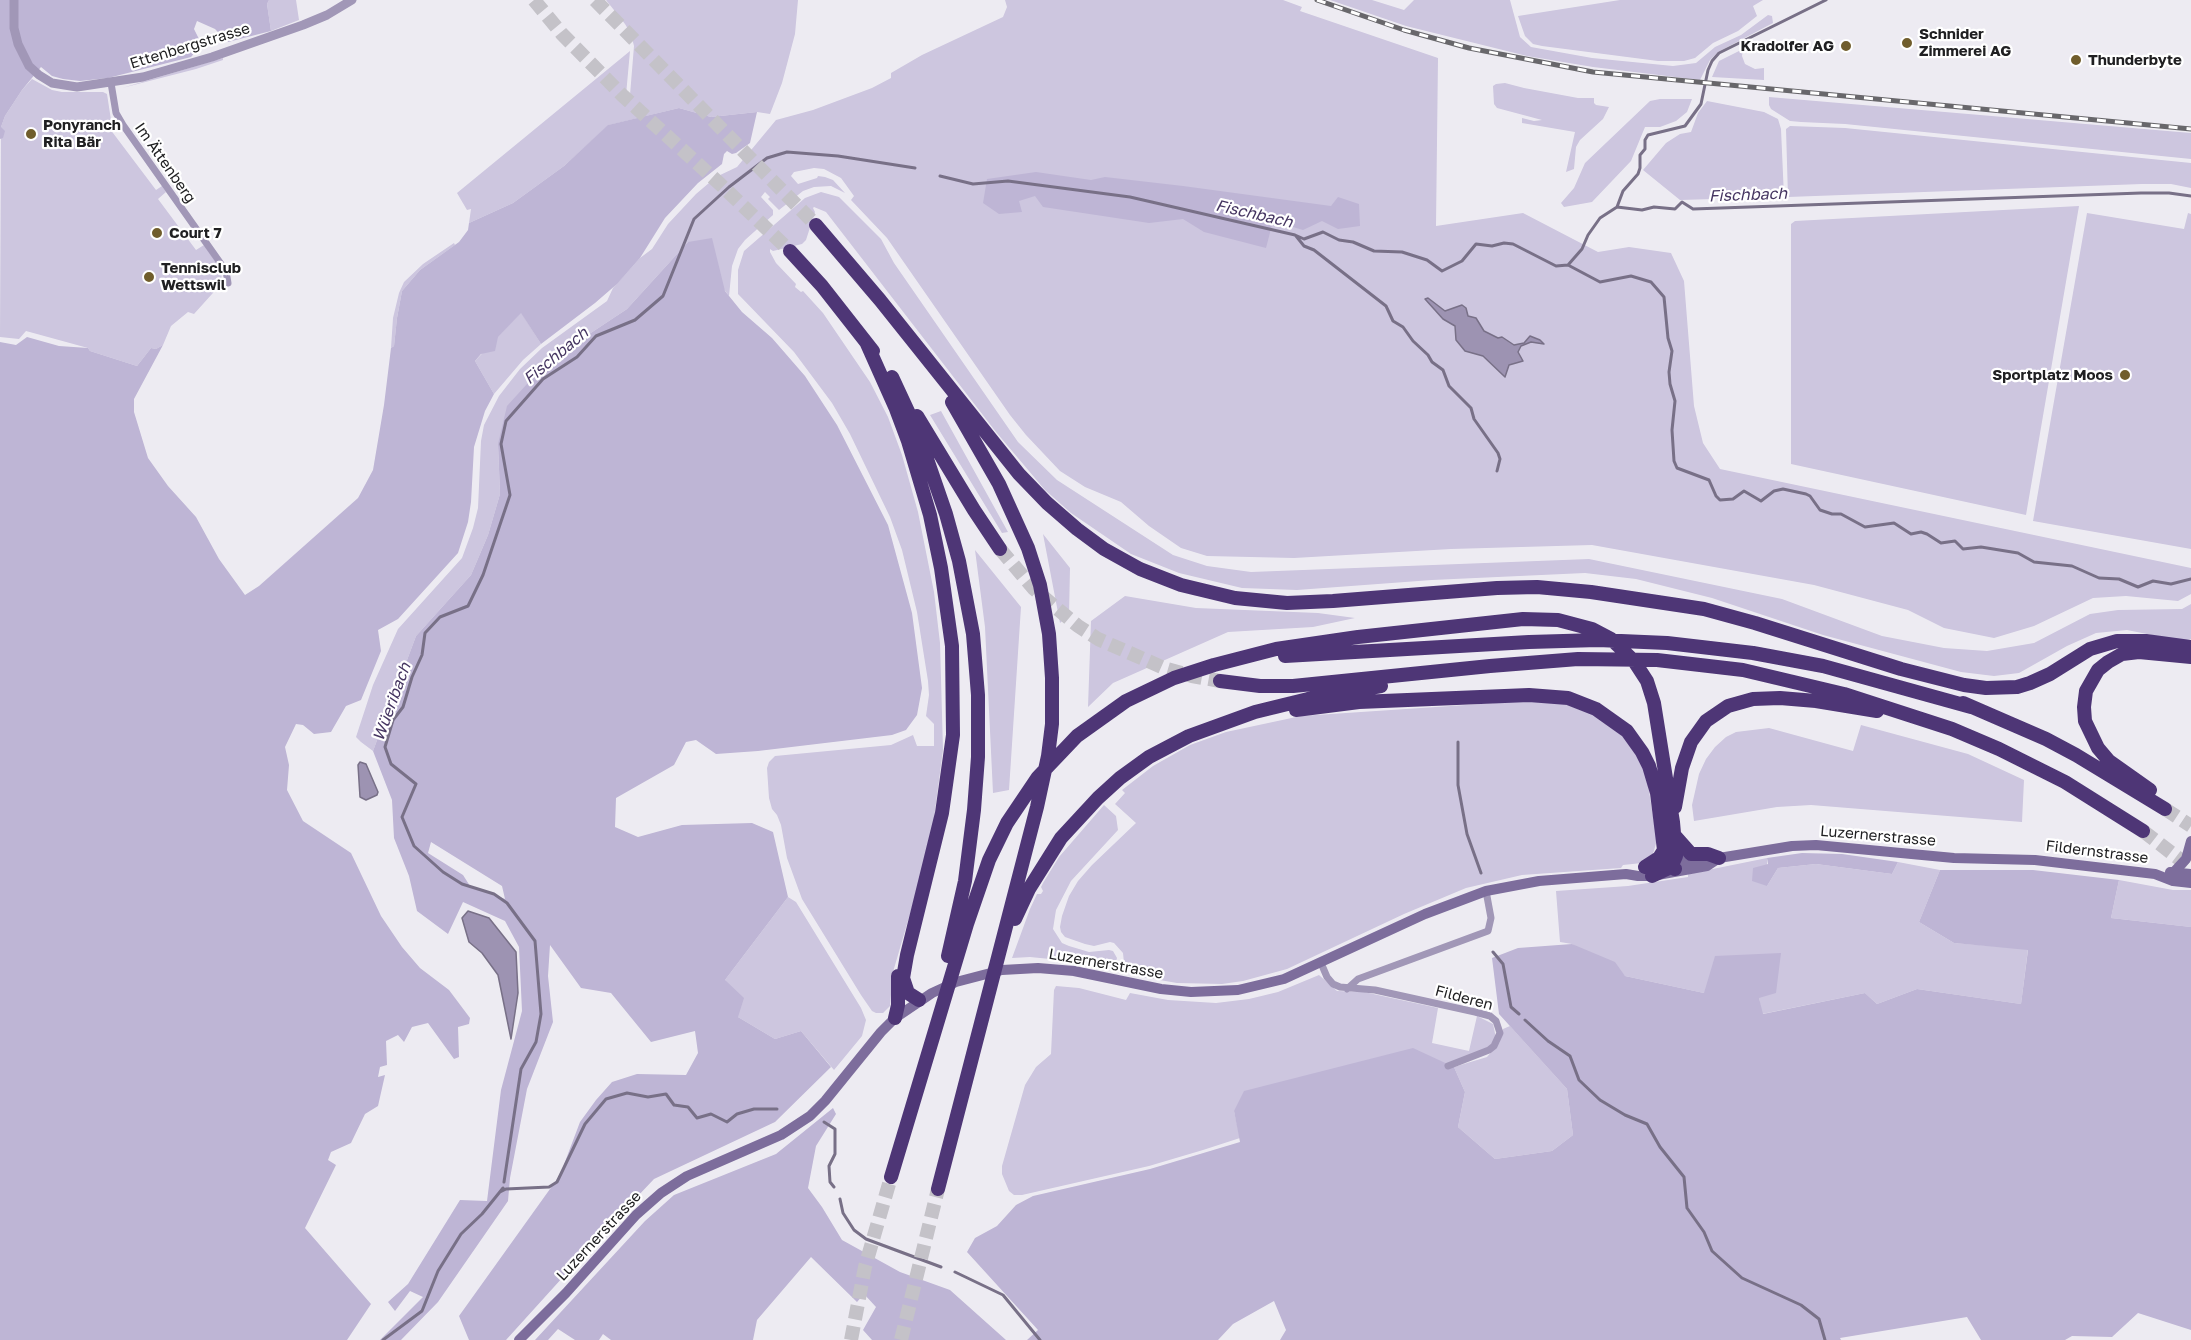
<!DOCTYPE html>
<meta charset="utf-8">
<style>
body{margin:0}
canvas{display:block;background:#edebf2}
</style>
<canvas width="2191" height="1340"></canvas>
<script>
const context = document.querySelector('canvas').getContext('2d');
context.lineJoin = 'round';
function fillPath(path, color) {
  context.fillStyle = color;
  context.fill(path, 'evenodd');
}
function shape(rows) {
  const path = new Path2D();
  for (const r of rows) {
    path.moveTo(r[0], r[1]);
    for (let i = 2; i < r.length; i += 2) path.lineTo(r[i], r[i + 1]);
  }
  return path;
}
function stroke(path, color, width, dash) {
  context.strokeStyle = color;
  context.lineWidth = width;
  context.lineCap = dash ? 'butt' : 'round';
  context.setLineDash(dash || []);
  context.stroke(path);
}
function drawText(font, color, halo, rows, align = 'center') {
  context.font = font + ' "Golos Text",sans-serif';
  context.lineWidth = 4.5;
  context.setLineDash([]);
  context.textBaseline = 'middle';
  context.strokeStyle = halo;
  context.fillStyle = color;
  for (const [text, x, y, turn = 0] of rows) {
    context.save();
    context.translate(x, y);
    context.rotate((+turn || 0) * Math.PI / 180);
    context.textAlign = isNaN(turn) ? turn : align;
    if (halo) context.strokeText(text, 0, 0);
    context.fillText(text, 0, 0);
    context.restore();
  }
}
const green = shape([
 [269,0,296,0,299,20,271,31,267,4],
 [606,0,798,0,795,34,782,83,770,114,757,112,711,117,679,108,609,125,564,166,513,203,469,223,471,209,467,210,457,193,630,51,626,95,630,95,634,46,631,34,625,24],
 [1005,0,1283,0,1302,7,1300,11,1438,58,1436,226,1523,213,1598,252,1629,247,1671,253,1684,281,1694,406,1703,443,1720,469,2191,568,2191,594,2178,601,2126,596,2093,598,2034,626,1994,638,1944,628,1908,610,1814,585,1592,545,1451,549,1294,558,1207,556,1181,548,1149,526,1121,502,1085,487,1060,471,1026,435,1010,415,887,238,851,200,854,196,841,178,824,169,814,168,794,172,791,176,798,184,817,178,818,176,825,177,833,180,845,193,831,186,814,187,803,191,779,210,768,199,770,197,765,192,761,197,773,210,773,215,745,240,738,249,732,266,729,296,688,242,627,309,547,362,498,444,500,494,488,535,471,575,416,636,373,751,361,742,356,737,373,685,398,629,462,558,473,528,478,508,481,441,484,425,499,396,520,369,542,348,607,301,613,288,640,258,652,249,668,224,696,194,716,177,737,167,776,120,813,110,872,88,891,78,891,73,922,55,1003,17,1007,7],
 [1330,0,1372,0,1404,10,1414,0,1510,0,1520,37,1531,47,1592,58,1673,66,1696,63,1715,47,1741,35,1768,15,1772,16,1773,23,1718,52,1710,60,1700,80,1593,67,1527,56,1406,26],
 [1620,0,1763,0,1753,6,1757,16,1738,31,1713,43,1695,58,1684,61,1658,61,1542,46,1533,44,1525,36,1518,16],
 [1743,49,1742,56,1745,64,1755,69,1764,68,1764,80,1712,77,1719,61],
 [223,58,223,60,196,69,122,88],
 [32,79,52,90,62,92,103,92,107,94,113,133,156,190,162,186,166,192,158,199,196,250,204,245,222,271,221,284,194,314,188,312,171,326,163,345,156,349,151,348,137,366,90,351,88,348,26,331,19,339,0,337,1,127,5,116,22,90],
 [1505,83,1524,88,1578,98,1594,98,1594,103,1596,105,1609,107,1603,119,1580,140,1576,147,1574,169,1566,172,1575,132,1522,123,1522,118,1534,121,1542,120,1497,108,1494,104,1493,86,1496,84],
 [1769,97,2191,133,2191,159,1845,124,1801,122,1790,121,1771,109,1769,105],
 [1660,99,1692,99,1687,112,1676,121,1660,127,1645,127,1631,161,1592,202,1564,207,1561,203,1574,188,1585,163,1650,101],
 [1707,101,1764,112,1778,119,1781,129,1784,197,1680,200,1643,170,1666,143,1680,134,1691,132,1698,113],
 [1790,126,1845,128,2191,163,2191,188,2171,184,2142,184,1788,197,1786,129],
 [821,192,839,197,881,239,894,263,1018,442,1057,480,1173,555,1207,566,1251,572,1589,559,1782,599,1882,636,1944,648,1987,651,2034,643,2090,614,2118,610,2182,609,2191,604,2191,639,2182,641,2127,630,2096,633,2067,646,2019,673,1994,676,1961,672,1823,635,1712,598,1636,579,1585,573,1432,580,1297,590,1242,588,1179,573,1131,554,1071,513,1045,490,996,432,826,212,814,207,813,208,815,212,806,240,802,244,773,251,770,249,770,252,776,263,796,284,795,287,801,292,803,291,823,313,870,382,888,417,902,455,918,512,934,592,940,643,943,750,932,833,924,866,893,972,890,1006,883,1013,876,1013,872,1011,861,995,802,899,787,858,781,825,777,815,772,809,769,798,767,768,769,762,775,756,891,745,913,735,917,746,934,746,934,724,926,716,929,695,928,681,917,612,902,550,890,517,850,434,832,403,794,352,738,294,738,270,744,251,805,198],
 [2079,206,2026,515,1791,464,1791,224,1795,221],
 [2087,213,2184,229,2188,213,2191,214,2191,549,2033,521],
 [454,243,455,245,420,270,402,291,397,318,394,346,391,348,393,318,399,293,404,282,423,264],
 [521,312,541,344,523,360,494,394,475,361],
 [941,411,1008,532,1002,533,930,415],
 [1043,534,1070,568,1069,615,1060,623],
 [975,550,1021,607,1009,790,993,793,985,627],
 [1125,596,1196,608,1318,613,1355,618,1313,627,1228,632,1113,683,1088,707,1091,621],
 [1526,701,1566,704,1594,713,1618,731,1630,745,1640,760,1647,779,1657,840,1653,854,1642,863,1623,865,1621,868,1522,875,1466,888,1404,914,1287,969,1243,981,1222,984,1177,983,1131,975,1124,963,1123,953,1114,943,1110,942,1094,946,1085,944,1065,937,1061,932,1060,927,1062,916,1069,896,1078,881,1092,865,1136,823,1115,804,1125,793,1122,790,1153,766,1190,745,1226,732,1301,716],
 [1861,725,1968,754,2024,780,2022,822,1811,805,1777,807,1694,821,1692,805,1699,774,1706,759,1715,747,1726,737,1736,732,1769,728,1853,751],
 [1104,805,1116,816,1118,830,1071,881,1056,910,1053,929,1062,943,1069,946,1089,952,1109,950,1113,951,1117,958,1115,965,1108,969,1080,962,1030,957,1012,958,1030,909,1037,894,1041,894,1043,891,1041,887,1043,883,1059,857],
 [1767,858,1767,886,1778,868,1816,864,1892,874,1898,862,1940,870,1919,922,1954,943,2028,949,2021,1004,1917,989,1877,1004,1865,993,1762,1014,1759,998,1704,993,1625,976,1572,944,1560,942,1556,891,1628,886,1688,877,1688,874],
 [2119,880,2173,890,2191,890,2191,927,2111,918],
 [788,897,796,902,861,1008,866,1020,862,1036,834,1070,801,1031,775,1039,738,1017,725,980],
 [1319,975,1337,991,1364,992,1438,1008,1432,1043,1469,1051,1477,1016,1493,1024,1496,1038,1492,1046,1447,1064,1234,1111,1240,1138,1203,1150,1149,1166,1022,1195,1014,1195,1009,1191,1002,1174,1002,1166,1025,1085,1036,1067,1051,1054,1054,990,1056,986,1079,988,1126,1000,1130,993,1168,1000,1216,1003,1249,999,1278,992],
 [1510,1026,1567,1089,1573,1135,1552,1151,1495,1159,1458,1127,1465,1092,1454,1067,1487,1057,1499,1043,1503,1029]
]);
const forest = shape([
 [0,0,269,0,267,4,271,31,228,42,215,29,197,21,194,29,199,39,199,48,191,57,108,78,80,81,63,79,52,76,41,67,22,90,5,116,1,127,5,131,3,138,0,139],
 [679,108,711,117,757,112,750,143,736,153,732,154,727,151,724,154,722,164,698,183,665,218,640,258,617,284,595,303,541,344,521,313,498,337,495,351,481,354,475,361,494,394,485,411,474,447,471,502,468,522,458,553,398,619,378,630,381,651,361,700,346,706,331,732,314,734,303,725,296,724,285,747,289,765,287,790,303,821,351,853,381,916,402,947,420,968,449,990,470,1018,469,1024,458,1027,459,1057,454,1059,428,1023,412,1027,404,1042,398,1035,386,1041,387,1065,380,1067,378,1077,385,1075,378,1106,365,1114,351,1143,331,1152,328,1160,336,1165,305,1228,371,1304,347,1340,0,1340,0,342,16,345,27,337,59,346,88,348,90,351,137,366,151,348,156,349,163,345,134,399,134,412,148,458,168,486,196,517,219,559,245,595,259,586,358,498,373,470,384,405,391,348,394,346,397,318,402,291,420,270,459,242,468,230,469,223,513,203,564,166,608,125],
 [1036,172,1091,180,1105,177,1183,186,1331,206,1338,197,1359,204,1360,226,1338,229,1322,221,1303,230,1273,221,1266,248,1204,232,1183,219,1149,223,1043,207,1035,196,1019,201,1022,212,999,214,983,203,987,179],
 [712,238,725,291,742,312,772,338,805,376,837,425,888,525,912,613,922,688,917,715,906,730,892,735,758,751,716,754,696,740,686,742,674,765,616,798,615,827,638,837,682,825,752,823,773,832,788,897,725,980,744,998,738,1017,775,1039,801,1031,831,1067,775,1122,654,1179,601,1235,506,1340,469,1340,459,1316,560,1175,580,1122,596,1100,612,1082,637,1074,686,1075,698,1053,695,1031,651,1042,611,993,581,988,550,945,548,976,553,1022,527,1089,510,1178,508,1201,438,1302,401,1340,380,1340,423,1297,410,1291,395,1311,388,1302,408,1284,460,1200,487,1201,501,1090,522,1011,519,947,505,921,463,902,448,934,417,911,409,876,394,838,392,800,373,751,416,636,471,575,488,535,500,494,498,444,507,406,547,362,627,309,688,242],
 [431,842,502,886,505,899,470,886,463,875,428,853],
 [1802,853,1842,854,1898,862,1892,874,1816,864,1778,868,1767,886,1752,881,1753,868,1768,864,1767,858],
 [1940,870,2033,870,2119,880,2111,918,2191,927,2191,1330,2138,1313,2112,1337,2072,1336,2065,1340,1981,1340,1967,1317,1840,1338,1841,1340,1280,1340,1286,1330,1274,1301,1233,1324,1218,1340,1027,1340,1038,1330,967,1252,975,1238,997,1226,1016,1205,1033,1196,1150,1169,1240,1142,1234,1111,1244,1091,1413,1048,1454,1067,1465,1092,1458,1127,1495,1159,1552,1151,1573,1135,1567,1089,1499,1014,1492,958,1518,948,1572,944,1615,962,1625,976,1704,993,1715,956,1781,953,1776,993,1759,998,1763,1014,1865,993,1877,1004,1917,989,2021,1004,2028,950,1954,943,1919,922],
 [833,1108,836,1114,816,1146,808,1188,822,1207,842,1240,900,1272,950,1290,1006,1340,872,1340,863,1330,876,1307,864,1294,857,1302,811,1257,757,1320,753,1340,611,1340,603,1334,599,1340,575,1340,558,1329,548,1340,535,1340,645,1221,674,1195,776,1154]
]);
const water = shape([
 [1428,298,1445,311,1462,305,1466,308,1468,316,1476,318,1484,331,1498,338,1502,337,1514,345,1524,343,1530,336,1540,340,1544,344,1531,342,1521,346,1518,352,1523,361,1509,365,1505,377,1483,356,1465,351,1456,340,1455,326,1443,319,1425,299,1428,298],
 [360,762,366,764,378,792,377,795,366,800,360,797,358,765,360,762],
 [468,911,489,918,516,952,518,993,511,1039,498,975,482,953,469,942,462,918,468,911]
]);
const stream = shape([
 [940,176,973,184,1008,181,1130,197,1295,235,1304,239,1323,232,1339,240,1353,242,1374,251,1402,252,1427,260,1442,271,1462,261,1476,244,1492,246,1504,243,1513,244,1556,266,1568,265,1582,249,1588,235,1600,218,1617,207,1642,210,1654,207,1675,209,1682,202,1693,209,2141,193,2169,193,2191,196],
 [1617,207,1623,191,1638,174,1640,168,1640,155,1645,149,1645,140,1648,135,1685,126,1701,104,1708,70,1712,61,1719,53,1826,0],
 [1296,236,1304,246,1314,250,1386,306,1393,321,1403,327,1413,341,1428,355,1432,362,1443,370,1449,386,1471,408,1474,419,1498,453,1500,459,1497,471],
 [1568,265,1600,282,1631,276,1651,282,1664,297,1668,338,1672,351,1669,372,1670,384,1675,401,1672,430,1674,461,1677,468,1709,480,1716,496,1720,500,1733,499,1744,491,1761,501,1774,491,1783,489,1806,494,1810,496,1820,510,1832,514,1841,514,1865,527,1894,523,1911,534,1921,532,1927,534,1941,543,1955,541,1963,549,1981,547,2018,553,2034,562,2072,566,2099,578,2119,579,2138,587,2153,581,2171,584,2191,579],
 [1458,742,1458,785,1467,834,1481,873],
 [1493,952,1503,964,1511,1007,1519,1014],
 [1525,1020,1548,1041,1570,1056,1579,1080,1600,1100,1625,1115,1647,1124,1660,1147,1684,1177,1687,1208,1704,1232,1712,1251,1742,1278,1801,1305,1819,1319,1825,1340],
 [824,1122,835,1129,835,1154,829,1166,830,1182,834,1187],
 [504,1182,521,1069,536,1042,541,1014,535,941,507,903,494,894,462,884,443,872,414,846,402,817,416,784,391,764,385,747,393,720,403,707,412,677,422,655,425,633,440,617,468,606,483,575,510,495,501,444,506,421,543,379,577,357,596,336,635,320,663,296,694,219,729,187,767,158,787,152,838,156,915,168],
 [500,1192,506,1189,549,1187,557,1182,585,1124,606,1099,627,1093,648,1097,666,1094,674,1105,688,1107,697,1118,711,1114,727,1122,737,1114,754,1109,777,1109],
 [840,1199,843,1213,854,1230,866,1239,941,1267],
 [955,1272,1003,1295,1040,1340],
 [383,1340,422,1311,438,1271,461,1234,482,1214,503,1188]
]);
const motorwayTunnel = shape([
 [534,0,562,34,622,95,720,184,790,251],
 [595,0,816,225],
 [1000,549,1034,589,1078,626,1098,639,1164,668,1192,676,1220,681],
 [2165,809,2191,826],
 [2143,831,2191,868],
 [851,1340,865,1267,891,1177],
 [901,1340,938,1189]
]);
const minor = shape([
 [111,83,116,113,123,125,226,271,228,283],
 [1321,963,1327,977,1333,984,1340,987,1375,990,1475,1012,1490,1016,1496,1021,1500,1033,1494,1046,1489,1050,1448,1066],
 [1347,989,1358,979,1488,931,1491,918,1486,891]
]);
const tertiary = shape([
 [14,0,14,28,18,44,29,66,39,75,52,83,77,87,143,77,212,57,303,25,327,15,352,0]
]);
const secondary = shape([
 [1669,863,1709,857,1719,858,1792,846,1816,845,1954,858,2035,860,2155,874,2173,881,2191,883],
 [2170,872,2191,874],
 [2174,872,2186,859,2191,841],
 [519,1340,566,1293,636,1215,661,1193,687,1176,781,1135,810,1116,825,1101,881,1032,895,1018,932,993,956,982,1002,970,1038,968,1074,971,1161,989,1191,992,1238,990,1284,979,1425,914,1486,891,1539,881,1626,874,1638,876,1652,876,1707,866,1719,858]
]);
const motorway = shape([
 [816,225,880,300,1019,474,1047,503,1077,529,1104,549,1140,569,1181,585,1235,598,1287,603,1333,601,1497,588,1537,587,1591,592,1704,609,1755,623,1901,669,1964,685,1986,688,2017,687,2030,683,2050,674,2090,649,2117,641,2146,641,2191,647],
 [790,251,822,286,873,351],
 [867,344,896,409,908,441,930,515,941,568,952,646,953,735,942,813,907,955,903,978,908,993,919,1000],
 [892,377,918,433,946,514,959,561,973,634,978,695,978,757,974,810,965,881,948,956],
 [917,416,974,510,1000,549],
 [1285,656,1529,642,1598,640,1667,643,1753,653,1823,666,1971,707],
 [1220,681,1260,686,1293,686,1490,666,1578,659,1657,660,1743,670,1844,694,1952,729,1999,749,2065,782,2143,831],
 [1963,703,2046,739,2076,755,2165,809],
 [1296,710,1359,702,1529,695,1568,698,1596,709,1627,731,1642,752,1649,766,1657,793,1664,850,1669,864,1675,869],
 [2150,790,2109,761,2098,748,2085,721,2084,707,2086,691,2098,670,2108,662,2122,654,2139,652,2191,657],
 [1675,807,1682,768,1691,742,1706,721,1728,706,1753,699,1780,698,1816,701,1877,711],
 [1675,836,1691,854,1708,854,1719,858],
 [1645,867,1659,858,1664,850],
 [1015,919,1029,889,1061,838,1098,798,1120,778,1149,757,1189,736,1255,712,1308,699,1381,686],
 [895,1018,898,1005,898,976],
 [891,1177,967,924,989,860,1007,823,1038,777,1077,736,1126,701,1174,678,1214,665,1276,649,1358,637,1523,619,1558,620,1592,629,1611,639,1634,661,1647,681,1654,703,1673,822,1676,856,1671,867,1652,876],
 [938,1189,1037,807,1048,756,1052,724,1052,678,1049,634,1040,585,1028,548,999,484,952,402]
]);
const rail = shape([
 [1317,0,1404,30,1469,48,1593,72,2191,129]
]);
const markers = [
 [1907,43,6,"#705d2c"],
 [1846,46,6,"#705d2c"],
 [2076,60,6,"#705d2c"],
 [31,134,6,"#705d2c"],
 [157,233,6,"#705d2c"],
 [149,277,6,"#705d2c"],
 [2125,375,6,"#705d2c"]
];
const poiNames = [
 ["Schnider",1919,34],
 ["Zimmerei AG",1919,51],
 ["Kradolfer AG",1834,46,"right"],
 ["Thunderbyte",2088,60],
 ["Ponyranch",43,125],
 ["Rita Bär",43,142],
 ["Court 7",169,233],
 ["Tennisclub",161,268],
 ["Wettswil",161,285],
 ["Sportplatz Moos",2113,375,"right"]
];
const streetNames = [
 ["Ettenbergstrasse",190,46,-17],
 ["Im Ättenberg",165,163,55],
 ["Luzernerstrasse",1878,836,5],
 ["Fildernstrasse",2097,852,7],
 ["Luzernerstrasse",1106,964,10],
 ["Filderen",1464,998,15],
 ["Luzernerstrasse",599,1236,-47]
];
const waterNames = [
 ["Fischbach",1748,195,-2],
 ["Fischbach",1254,214,13],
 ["Fischbach",556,356,-40],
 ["Wüeribach",392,702,-70]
];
fillPath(green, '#cdc6df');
fillPath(forest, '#beb5d5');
fillPath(water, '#9d93b2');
stroke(water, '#787087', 1.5);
stroke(stream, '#787087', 3);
stroke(motorwayTunnel, '#c4c2c8', 14, [14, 7]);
stroke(minor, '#a197b7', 7);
stroke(tertiary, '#a197b7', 9);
stroke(secondary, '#7d6d9c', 10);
stroke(motorway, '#4e3676', 14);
stroke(rail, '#68676b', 5);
stroke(rail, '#fff', 3, [9]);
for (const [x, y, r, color] of markers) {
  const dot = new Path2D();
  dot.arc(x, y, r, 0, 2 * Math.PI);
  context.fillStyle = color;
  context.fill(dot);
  stroke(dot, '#fff', 2);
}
drawText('bold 15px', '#202022', '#fff', poiNames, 'left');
drawText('15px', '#202022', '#fff', streetNames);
drawText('italic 16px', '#453561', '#fff', waterNames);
</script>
